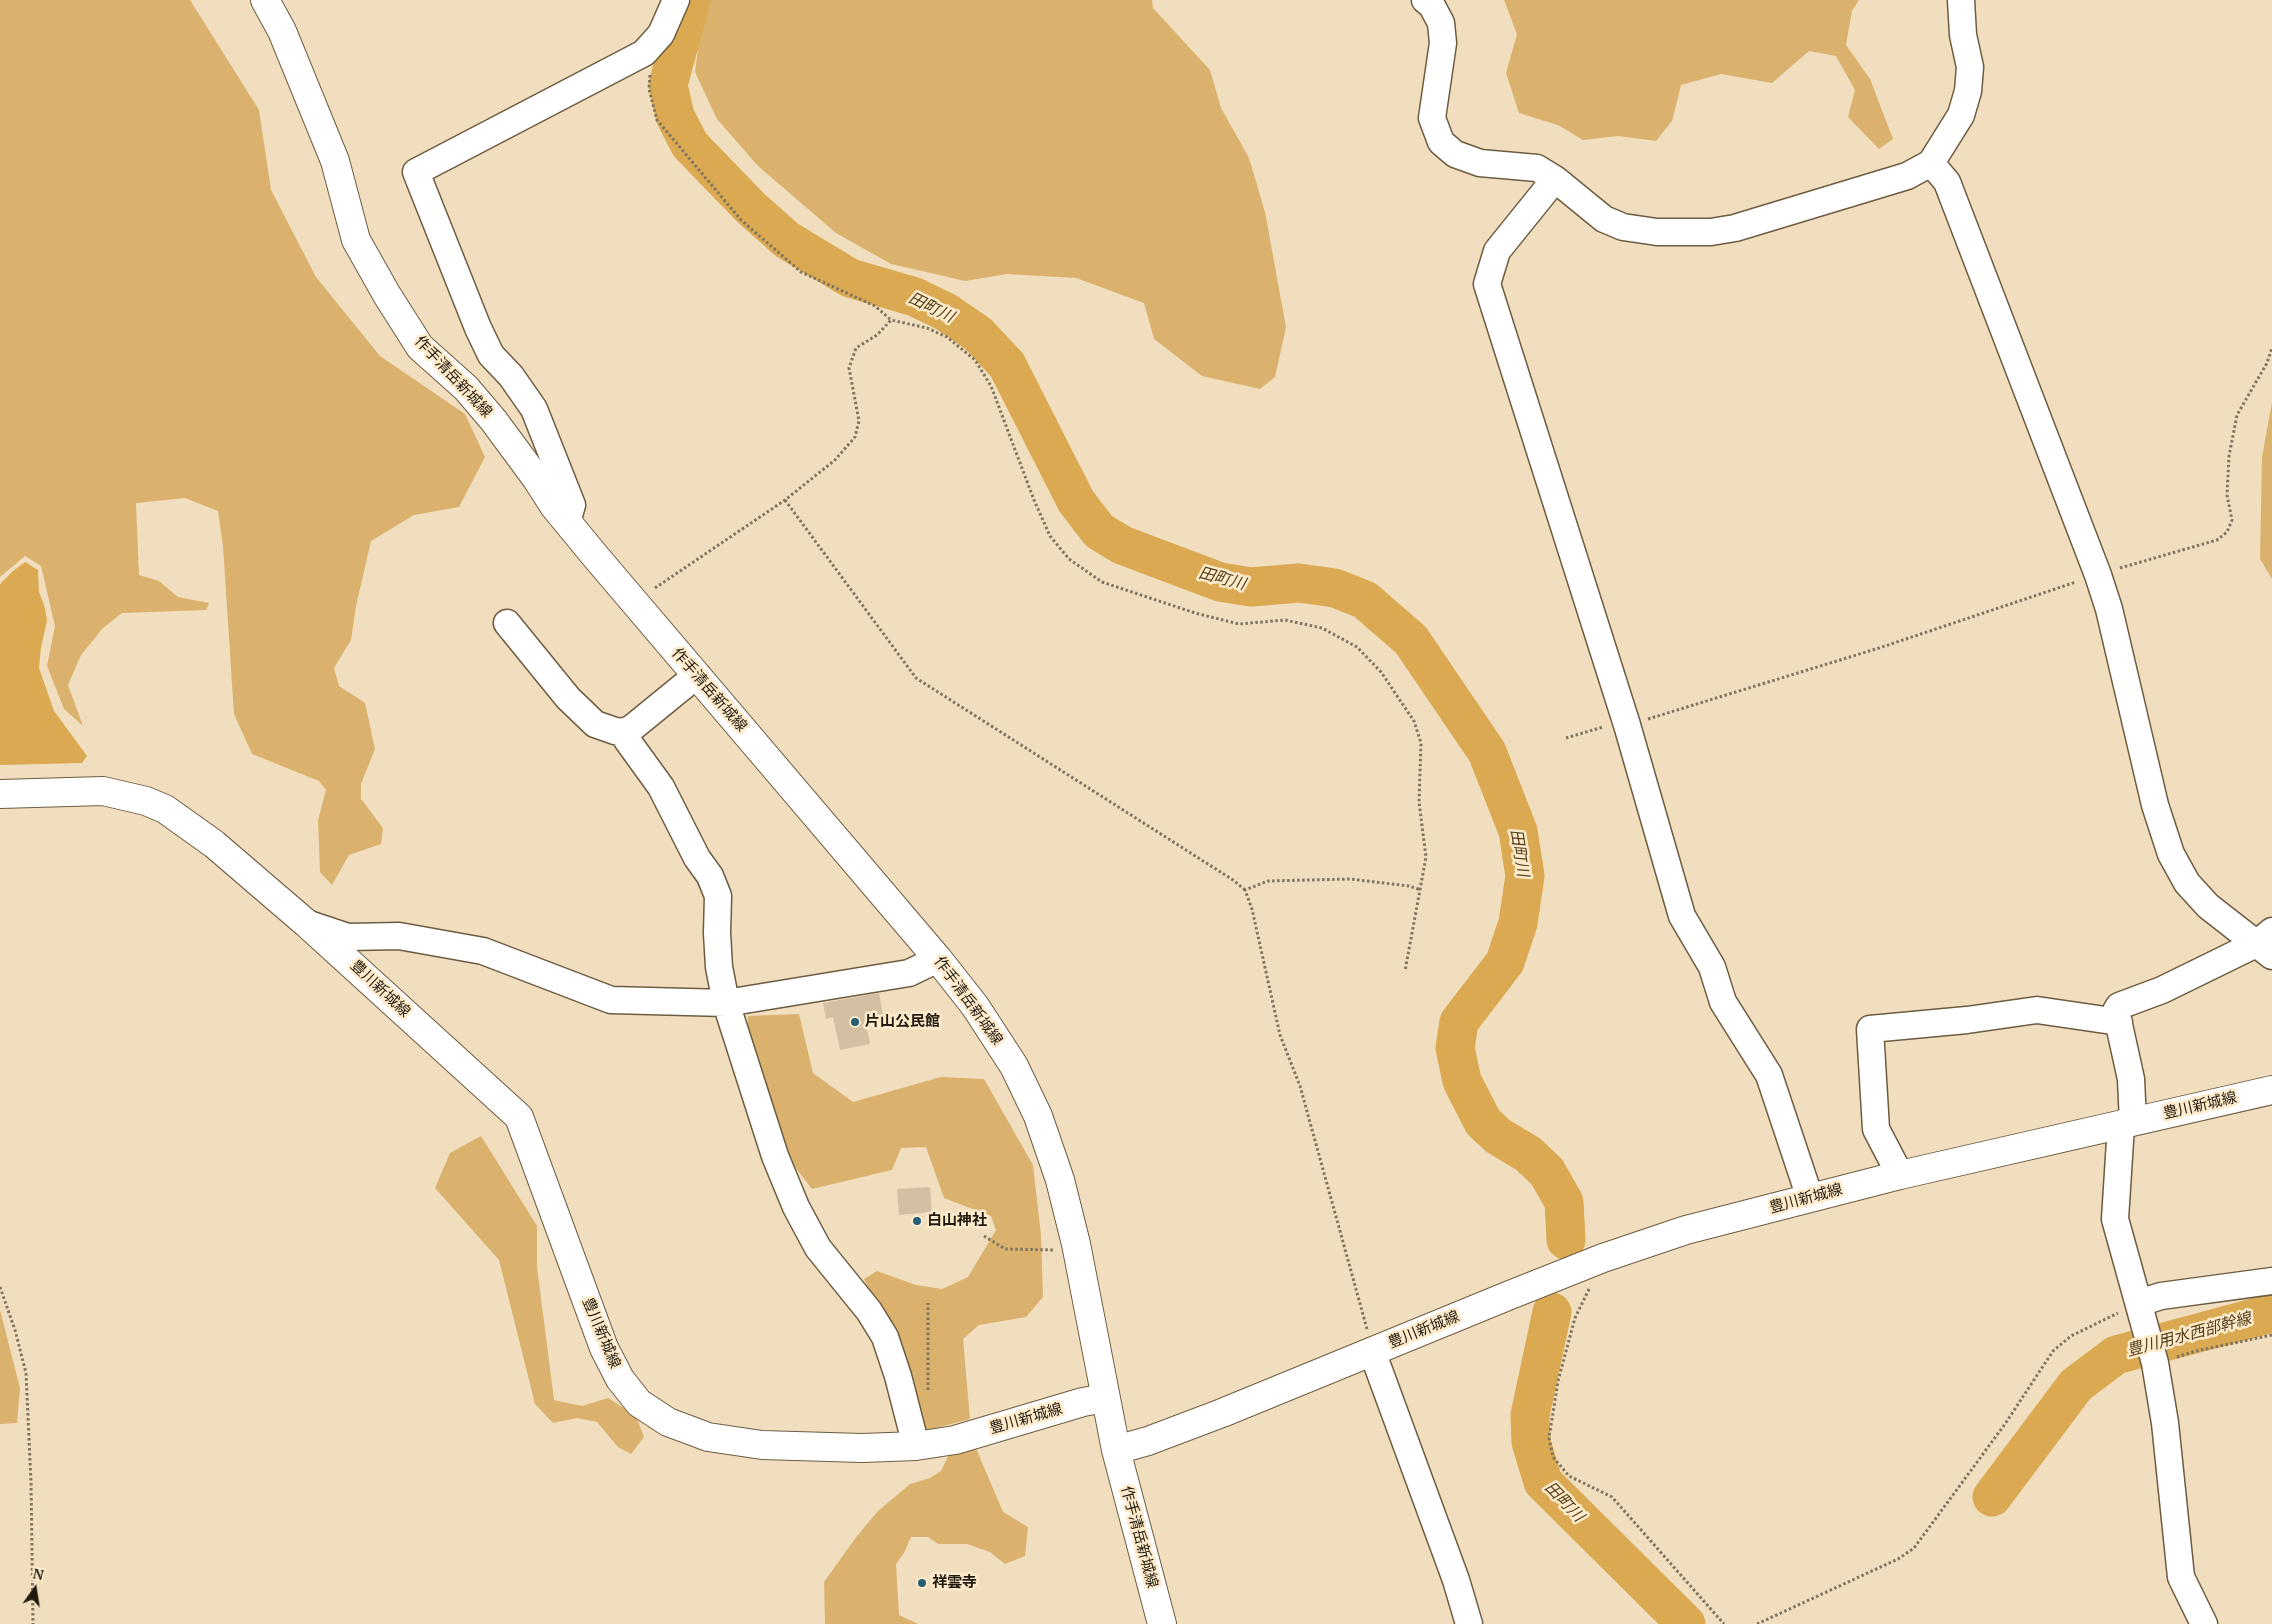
<!DOCTYPE html>
<meta charset="utf-8">
<style>
body{margin:0}
#map{position:relative;width:2272px;height:1624px;overflow:hidden;background:#f1debe;font-family:"PT Serif",serif}
canvas{display:block}
.north{position:absolute;left:10px;top:1564px;width:50px;height:50px;-webkit-text-stroke:4px #feebcb;paint-order:stroke;rotate:13deg;font-size:14px;font-weight:700;line-height:20px;text-align:center;color:#211a0f}
.north::after{content:'';display:block;margin:auto;width:18px;height:22px;background:#211a0f;clip-path:polygon(50% 0,100% 100%,50% 72%,0 100%)}
</style>
<div id="map">
<canvas width="2272" height="1624"></canvas>
<div class="north">N</div>
</div>
<script>
const context = document.querySelector('canvas').getContext('2d');
context.lineJoin = 'round';
function fillPath(path, color) {
  context.fillStyle = color;
  context.fill(path, 'evenodd');
}
function shape(rows) {
  const path = new Path2D();
  for (const r of rows) {
    path.moveTo(r[0], r[1]);
    for (let i = 2; i < r.length; i += 2) path.lineTo(r[i], r[i + 1]);
  }
  return path;
}
function stroke(path, color, width, dash) {
  context.strokeStyle = color;
  context.lineWidth = width;
  context.lineCap = dash ? 'butt' : 'round';
  context.setLineDash(dash || []);
  context.stroke(path);
}
function drawText(font, color, halo, rows, align = 'center') {
  context.font = font + ' "PT Serif","Noto Sans JP",serif';
  context.lineWidth = 5;
  context.setLineDash([]);
  context.textBaseline = 'middle';
  context.strokeStyle = halo;
  context.fillStyle = color;
  for (const [text, x, y, turn = 0] of rows) {
    context.save();
    context.translate(x, y);
    context.rotate((+turn || 0) * Math.PI / 180);
    context.textAlign = isNaN(turn) ? turn : align;
    if (halo) context.strokeText(text, 0, 0);
    context.fillText(text, 0, 0);
    context.restore();
  }
}
const green = shape([
 [0,0,190,0,259,110,271,190,316,277,380,356,465,414,485,457,459,507,414,515,371,541,356,606,351,640,334,668,339,686,365,703,375,749,361,784,361,799,383,828,381,844,349,855,332,885,320,872,318,820,326,790,319,781,252,754,234,714,223,546,218,511,185,498,136,503,139,575,159,581,178,597,209,603,206,610,122,613,103,628,81,655,68,685,83,726,64,709,47,666,55,626,41,566,25,556,0,577],
 [704,0,1152,0,1153,8,1210,70,1221,108,1249,158,1265,212,1286,327,1275,377,1260,389,1202,376,1154,339,1144,303,1076,278,1007,274,965,281,891,264,836,233,758,166,717,119,695,72],
 [1504,0,1859,0,1852,11,1846,45,1870,79,1893,139,1879,149,1848,117,1855,90,1836,56,1809,51,1772,83,1721,74,1681,85,1672,121,1656,141,1618,136,1583,140,1558,125,1519,113,1506,73,1517,34],
 [2272,402,2272,579,2260,559,2262,457],
 [799,1014,813,1073,853,1102,941,1077,984,1079,1033,1165,1041,1235,1043,1297,1026,1317,979,1325,963,1339,970,1419,921,1432,886,1326,864,1279,877,1271,916,1285,942,1289,968,1277,996,1230,991,1216,944,1198,926,1147,901,1148,892,1170,812,1189,785,1154,747,1041,748,1016],
 [481,1136,537,1226,537,1267,554,1400,582,1406,608,1398,636,1416,644,1437,631,1454,618,1447,597,1422,577,1418,553,1423,535,1404,499,1260,435,1188,450,1153],
 [0,1310,20,1388,17,1423,0,1424],
 [975,1446,1003,1512,1028,1527,1025,1556,1005,1564,990,1552,967,1544,938,1544,928,1537,911,1537,904,1553,896,1564,899,1615,918,1624,825,1624,824,1582,857,1536,878,1511,910,1484,930,1478,941,1471,950,1452]
]);
const water = shape([
 [25,562,38,570,39,592,45,608,47,621,41,647,39,668,54,711,87,756,82,763,0,765,0,584,13,571]
]);
const river = shape([
 [691,0,668,85,675,116,690,145,751,208,787,240,850,278,915,297,946,312,978,334,1007,365,1076,501,1099,531,1122,545,1220,582,1251,587,1299,583,1335,588,1365,600,1411,640,1487,752,1518,831,1525,876,1518,923,1505,962,1459,1022,1455,1048,1462,1081,1483,1122,1498,1136,1528,1154,1547,1172,1564,1202,1566,1240],
 [1552,1312,1530,1415,1531,1442,1543,1482,1686,1624],
 [1992,1497,2076,1385,2116,1355,2272,1313]
]);
const building = shape([
 [879,993,884,1021,866,1024,870,1044,840,1050,833,1017,826,1019,823,1003],
 [930,1187,932,1212,899,1215,897,1189]
]);
const path = shape([
 [650,75,649,89,657,120,741,220,801,272,875,306,891,320],
 [785,500,916,678,1233,880,1245,890],
 [2120,568,2217,540,2227,532,2232,520,2227,495,2229,456,2237,415,2267,363,2272,348],
 [655,588,785,500,835,460,855,437,859,421,849,368,856,348,877,335,891,320,927,328,947,337,975,360,991,386,1034,500,1050,536,1069,559,1102,582,1195,613,1239,624,1285,620,1322,628,1357,647,1381,672,1414,721,1421,743,1419,802,1426,857,1405,971],
 [1648,719,1879,648,2076,582],
 [1566,738,1603,727],
 [984,1236,1005,1249,1054,1250],
 [0,1287,15,1330,26,1373,31,1482,33,1624],
 [1589,1289,1575,1318,1558,1381,1549,1438,1553,1457,1569,1476,1612,1497,1724,1624],
 [1367,1329,1300,1086,1280,1035,1252,909,1245,890,1268,881,1350,879,1409,886,1421,890],
 [2177,1357,2196,1351,2272,1335],
 [928,1390,928,1303],
 [1757,1624,1898,1559,1914,1548,2005,1424,2053,1351,2071,1336,2118,1313]
]);
const minor = shape([
 [1425,0,1432,6,1441,23,1443,43,1432,118,1441,142,1455,154,1480,163,1537,168,1555,179],
 [1931,163,1947,182,2098,575,2109,609,2155,805,2171,854,2187,883,2208,906,2272,956],
 [567,522,572,505,534,409,511,376,491,355,478,328,416,172,644,53,661,34,676,0],
 [507,623,568,698,595,724,615,731,624,732,632,728,697,675],
 [624,732,627,740,661,787,697,858,710,876,718,896,717,933,719,967,726,1003,775,1156,796,1207,818,1248,869,1311,885,1337,898,1376,916,1446],
 [306,923,348,937,399,936,483,951,611,1000,726,1003,909,973,938,959],
 [2133,1122,2131,1079,2116,1011,2119,1006,2162,990,2256,944,2272,931],
 [2121,1125,2115,1219,2155,1363,2165,1423,2181,1577,2204,1624],
 [1900,1175,1876,1129,1870,1029,1967,1020,2037,1010,2119,1022],
 [1810,1198,1769,1075,1723,1002,1712,967,1682,916,1627,725,1487,284,1497,251,1555,179,1604,219,1623,227,1657,232,1711,232,1735,228,1907,176,1931,163,1961,115,1968,91,1970,67,1963,35,1961,0],
 [2139,1303,2161,1296,2272,1281],
 [1372,1351,1456,1580,1469,1624]
]);
const major = shape([
 [265,0,282,31,335,161,356,240,387,295,420,347,466,388,494,421,536,478,554,506,596,557,938,959,975,1006,1014,1066,1038,1116,1060,1180,1076,1244,1116,1450,1162,1624],
 [0,794,103,791,146,801,165,809,214,844,306,923,519,1117,604,1348,620,1379,639,1403,668,1422,708,1437,762,1445,862,1448,916,1446,955,1440,1083,1402,1105,1398],
 [1116,1450,1148,1441,1222,1413,1510,1295,1603,1258,1686,1230,1900,1175,2272,1090]
]);
const markers = [
 [855,1022,5,"#245e77"],
 [917,1221,5,"#245e77"],
 [922,1583,5,"#245e77"]
];
const streetNames = [
 ["作手清岳新城線",453,377,47],
 ["作手清岳新城線",709,690,49],
 ["豊川新城線",380,989,43],
 ["作手清岳新城線",968,1001,54],
 ["豊川新城線",2200,1106,-13],
 ["豊川新城線",1806,1199,-15],
 ["豊川新城線",1424,1330,-22],
 ["豊川新城線",601,1333,67],
 ["豊川新城線",1026,1419,-16],
 ["作手清岳新城線",1139,1537,75]
];
const poiNames = [
 ["片山公民館",865,1022],
 ["白山神社",927,1221],
 ["祥雲寺",932,1583]
];
const waterNames = [
 ["田町川",931,308,26],
 ["田町川",1222,579,15],
 ["田町川",1519,853,81],
 ["豊川用水西部幹線",2189,1335,-15],
 ["田町川",1564,1502,46]
];
fillPath(green, '#dab26e');
fillPath(water, '#daa951');
stroke(river, '#daa951', 39);
fillPath(building, '#d3c0a2');
stroke(minor, '#6d5c41', 29);
stroke(major, '#6d5c41', 30);
stroke(path, '#80745f', 3, [2.5, 2.5]);
stroke(minor, '#fff', 26);
stroke(major, '#fff', 28);
for (const [x, y, r, color] of markers) {
  const dot = new Path2D();
  dot.arc(x, y, r, 0, 2 * Math.PI);
  context.fillStyle = color;
  context.fill(dot);
  stroke(dot, '#feebcb', 2);
}
drawText('15px', '#211a0f', '#feebcb', streetNames);
drawText('bold 15px', '#211a0f', '#feebcb', poiNames, 'left');
drawText('italic 16px', '#523d18', '#feebcb', waterNames);
</script>
